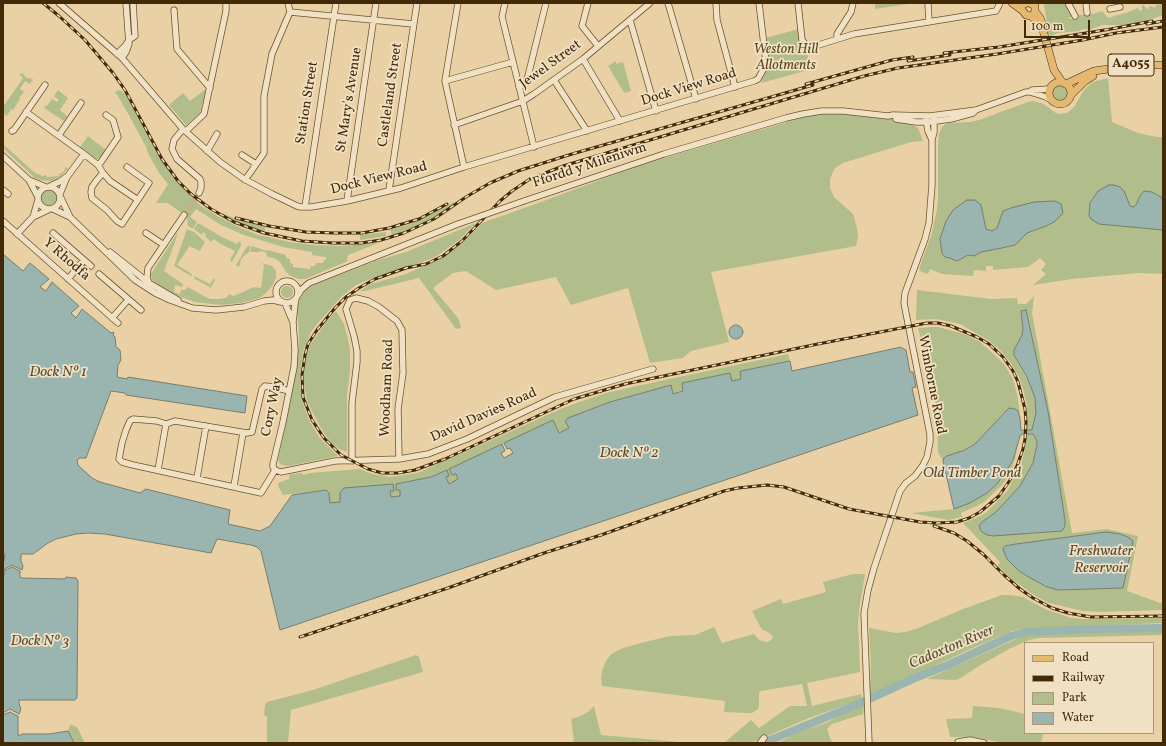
<!DOCTYPE html>
<meta charset="utf-8">
<style>
body{margin:0}
#map{position:relative;width:1166px;height:746px;overflow:hidden;background:#ead1a5;font-family:Vollkorn,serif}
canvas{display:block}
.frame{position:absolute;inset:0;border:4px solid #422907;pointer-events:none}
.legend{position:absolute;left:1024px;top:642px;width:130px;height:92px;box-sizing:border-box;background:#f1e1c4;border:1px solid #ab9778;margin:0;padding:5px 7px;list-style:none;font-size:12px;color:#422907}
.legend li{display:flex;align-items:center;gap:8px;height:20px}
.legend b{width:20px;border:1px solid #ab9778}
.scale{position:absolute;left:1024px;top:20px;width:66px;height:18px;box-sizing:border-box;border:2px solid #422907;border-top:0;padding-left:5px;font-size:12px;line-height:14px;white-space:nowrap;color:#422907;-webkit-text-stroke:3px #f1e1c4;paint-order:stroke}
</style>
<div id="map">
<canvas width="1166" height="746"></canvas>
<div class="frame"></div>
<ul class="legend">
<li><b style="height:5px;background:#e5b872"></b>Road</li>
<li><b style="height:5px;background:#422907"></b>Railway</li>
<li><b style="height:11px;background:#b1bd8a"></b>Park</li>
<li><b style="height:11px;background:#9ab5af"></b>Water</li>
</ul>
<div class="scale">100 m</div>
</div>
<script>
const context = document.querySelector('canvas').getContext('2d');
context.lineJoin = 'round';
function fillPath(path, color) {
  context.fillStyle = color;
  context.fill(path, 'evenodd');
}
function shape(rows) {
  const path = new Path2D();
  for (const r of rows) {
    if (r.length === 3) {
      path.moveTo(r[0] + r[2], r[1]);
      path.arc(r[0], r[1], r[2], 0, 2 * Math.PI);
      continue;
    }
    path.moveTo(r[0], r[1]);
    for (let i = 2; i < r.length; i += 2) path.lineTo(r[i], r[i + 1]);
  }
  return path;
}
function stroke(path, color, width, dash) {
  context.strokeStyle = color;
  context.lineWidth = width;
  context.lineCap = dash ? 'butt' : 'round';
  context.setLineDash(dash || []);
  context.stroke(path);
}
function drawText(font, color, halo, rows, align = 'center') {
  context.font = font + ' Vollkorn,serif';
  context.lineWidth = 3.5;
  context.setLineDash([]);
  context.textBaseline = 'middle';
  context.strokeStyle = halo;
  context.fillStyle = color;
  for (const [text, x, y, turn = 0] of rows) {
    context.save();
    context.translate(x, y);
    context.rotate((+turn || 0) * Math.PI / 180);
    context.textAlign = isNaN(turn) ? turn : align;
    if (halo) context.strokeText(text, 0, 0);
    context.fillText(text, 0, 0);
    context.restore();
  }
}
const green = shape([
 [875,3,907,3,908,4,875,9],
 [1042,3,1064,3,1072,17,1066,18,1074,19,1078,15,1083,15,1086,13,1093,14,1102,11,1108,18,1128,12,1138,8,1140,11,1142,10,1142,4,1148,10,1149,7,1151,6,1155,8,1156,5,1163,4,1163,15,1155,18,1135,23,1123,25,1102,25,1089,30,1083,29,1079,31,1058,33,1051,36,1045,31,1047,27,1050,27,1049,22,1047,23,1044,5],
 [798,29,800,50,806,50,812,69,761,83,769,64,766,38],
 [616,61,616,64,623,62,631,91,625,93,623,91,608,66],
 [22,73,27,78,33,79,30,84,25,81,20,89,24,92,19,98,20,99,13,110,11,109,7,116,3,113,3,107,23,78,19,74],
 [1108,78,1112,122,1138,133,1157,137,1163,137,1163,201,1163,200,1140,196,1136,205,1133,207,1130,206,1125,195,1098,191,1090,203,1089,215,1109,225,1163,230,1163,274,1138,273,1072,279,1033,285,1046,274,1041,270,1046,264,1040,258,1028,267,993,270,993,266,986,266,986,271,974,270,973,276,942,274,930,269,928,274,922,272,919,269,932,233,937,209,938,200,938,146,939,134,942,127,947,123,970,122,979,120,1028,102,1033,101,1044,104,1054,112,1058,114,1067,113,1074,107,1084,90,1089,85,1093,82],
 [967,200,981,205,986,229,992,231,997,228,1003,212,1046,226,1027,233,1015,245,1002,248,981,252,974,256,968,255,957,261,950,258,953,210],
 [1060,93,8],
 [206,89,200,113,186,125,169,105,183,93,190,101],
 [58,90,68,98,60,110,67,116,67,117,64,121,44,108,46,105,47,106,52,99,57,102,59,100,54,96],
 [120,90,125,94,131,105,155,150,173,178,187,191,189,195,201,206,219,217,241,228,259,235,290,242,313,245,341,246,355,245,381,242,348,255,347,259,348,261,305,279,299,279,291,276,286,272,280,262,276,259,266,256,267,254,265,252,260,251,259,252,250,252,252,246,267,251,267,250,286,255,286,258,290,259,290,263,293,264,293,267,310,269,311,266,315,266,316,263,323,263,324,260,326,260,326,257,312,255,312,252,283,247,244,235,221,225,196,209,190,217,197,222,193,229,188,226,187,217,168,203,156,203,168,184,159,173,147,151,147,149,130,117,116,93,114,95,116,91],
 [841,113,901,120,907,122,918,128,923,141,911,142,843,163,835,168,832,174,830,180,830,188,834,197,853,214,857,228,858,236,856,246,711,272,729,342,691,351,683,358,650,363,628,288,571,305,556,277,496,290,466,271,453,273,433,288,458,318,460,323,461,328,456,329,419,278,365,291,360,291,371,284,406,274,442,258,463,243,482,223,541,202,640,165,811,115],
 [88,136,106,150,99,159,95,158,87,152,86,150,85,151,80,147],
 [3,144,35,173,43,176,46,175,47,177,59,176,59,174,63,172,66,167,68,169,58,178,51,181,40,180,35,178,3,148],
 [49,198,8],
 [454,202,455,203,444,211,425,223,392,236,390,229,408,225,426,217],
 [222,213,238,220,265,227,265,232,232,220,222,215],
 [198,223,222,237,237,244,239,241,241,243,241,246,232,262,230,260,235,251,219,243,218,242,214,239,211,242,205,236,206,234,203,232,202,235,199,233,194,229],
 [476,223,459,240,437,256,420,263,375,277,356,285,341,297,318,323,311,332,303,352,300,376,301,394,304,406,309,420,319,437,338,456,289,466,282,465,280,464,278,459,289,407,298,357,299,334,297,310,297,305,303,293,313,285,378,260,406,252],
 [187,229,194,232,205,242,200,251,187,245,189,247,177,265,189,272,192,275,191,276,174,266],
 [178,232,174,245,164,271,183,284,182,287,175,285,174,292,180,294,181,290,185,290,188,287,204,296,210,299,219,299,226,298,229,294,233,296,236,295,254,287,261,288,264,265,261,263,272,266,276,271,276,278,272,286,265,294,259,298,241,303,220,305,195,302,181,297,167,290,152,280,151,274],
 [386,232,386,236,360,240,360,235],
 [248,246,251,246,249,252,245,255,241,259,239,267,236,265,246,248],
 [194,276,210,284,214,278,215,280,211,288,195,279],
 [287,292,6],
 [917,290,991,299,1017,298,1018,304,1026,304,1034,296,1032,313,1072,533,1107,529,1138,536,1127,591,1163,604,1163,610,1099,612,1083,611,1049,603,1034,595,1013,580,998,566,1000,562,963,523,980,516,987,512,1007,491,1021,465,1025,450,1027,434,1033,434,1037,441,1037,445,1033,463,1028,473,1020,486,1005,504,996,512,982,522,1029,534,1062,531,1064,529,1065,520,1048,411,1026,310,1021,311,1023,329,1022,335,1014,350,1014,355,1017,361,1031,385,1036,404,1036,418,1032,430,1027,430,1027,405,1023,389,1019,377,1010,362,1000,350,988,340,960,324,936,319,916,320],
 [1106,532,1120,534,1128,537,1123,588,1059,590,1054,589,1045,586,1027,576,1019,571,1012,564,1005,546,1016,544],
 [336,311,344,324,347,335,350,349,350,371,347,395,347,452,339,449,331,443,319,425,307,401,304,383,304,372,306,358,310,345,326,322],
 [931,327,938,327,961,333,971,337,980,342,998,358,1004,364,1013,379,1017,394,1020,414,1018,411,1009,408,975,444,965,450,944,458,943,461,938,452,937,416,933,383,918,328],
 [788,354,790,361,741,371,740,372,742,379,732,381,730,373,682,383,683,391,673,394,670,385,610,402,569,428,559,433,552,421,450,469,452,475,456,474,458,479,449,484,446,477,446,470,431,477,396,484,400,490,401,496,391,497,390,491,394,491,393,484,340,502,330,503,329,493,326,490,283,495,279,488,278,483,289,479,289,475,294,474,302,473,303,475,310,473,360,469,372,474,390,477,417,473,483,444,558,410,579,402,606,393,641,385],
 [1019,444,1012,469,1010,474,1002,485,984,502,977,506,961,513,962,517,948,520,911,513,954,509,992,489,1007,470,1015,455],
 [853,574,865,574,859,610,858,623,860,672,807,683,812,706,861,694,862,699,809,718,751,743,724,743,751,720,759,728,790,706,807,706,802,684,761,691,759,693,759,706,758,709,752,713,745,713,724,712,725,701,602,686,601,678,602,671,606,661,611,654,623,648,645,642,670,636,695,635,714,627,722,643,754,634,759,640,766,642,768,642,772,639,773,636,768,632,763,630,761,628,752,611,781,599,783,604,826,592,823,582],
 [1002,595,1010,595,1023,597,1045,609,1071,618,1083,619,1163,618,1163,623,1021,629,1012,631,966,651,922,672,870,695,871,665,869,628,896,633,905,632,916,629,963,609],
 [1163,631,1163,635,1039,638,1029,640,1009,649,979,666,959,679,955,680,927,679,1023,636,1034,634],
 [413,656,416,655,419,657,423,672,291,710,288,743,267,743,267,717,265,716,264,714,265,705,267,702,313,690],
 [860,705,864,706,863,714,832,724,827,729,832,743,778,743,797,733,826,723],
 [594,706,601,735,691,743,569,743,574,741,571,719,581,716,588,712],
 [973,706,999,708,1025,714,1025,733,1043,733,1041,743,1004,743,973,737,950,737,946,719,972,718],
 [70,725,72,725,77,727,85,743,74,743,68,731]
]);
const water = shape([
 [1109,185,1114,185,1120,187,1124,191,1130,206,1133,207,1136,205,1140,196,1144,191,1152,192,1161,197,1163,201,1163,230,1099,224,1091,219,1089,215,1090,203,1098,191,1109,185],
 [967,200,975,200,981,205,986,229,992,231,997,228,1003,211,1011,208,1034,202,1055,201,1061,204,1063,213,1054,222,1046,226,1027,233,1015,245,1002,248,981,252,974,256,968,255,957,261,950,258,945,257,942,253,940,239,946,221,953,210,967,200],
 [3,254,23,271,30,263,49,279,40,287,46,291,52,282,79,306,71,313,76,318,82,309,111,333,113,332,114,333,113,335,115,337,116,347,120,350,121,360,118,365,117,377,127,379,128,377,247,396,245,413,126,395,125,393,111,391,86,458,80,458,77,460,78,465,81,468,92,478,100,482,140,493,146,489,230,510,228,524,260,531,270,526,292,495,326,490,329,493,330,503,340,502,340,493,344,488,393,484,394,491,390,491,391,497,400,496,400,490,396,490,396,484,431,477,447,470,449,476,446,477,449,484,458,479,456,474,452,475,449,469,502,444,505,451,501,453,504,458,513,453,510,448,507,449,504,443,553,420,559,433,569,428,565,421,568,418,610,402,671,385,673,394,683,391,682,383,730,373,732,381,741,379,740,372,741,371,790,361,792,371,901,347,902,348,906,350,910,372,913,372,916,387,912,388,918,415,280,630,261,551,257,547,251,545,217,539,211,553,105,534,88,533,76,534,56,539,48,543,33,554,21,554,21,561,23,566,22,570,12,565,3,570,3,563,4,561,5,554,3,554,3,254],
 [1026,310,1048,411,1065,520,1065,526,1062,531,993,536,987,535,981,531,979,526,982,522,996,512,1020,486,1033,463,1037,445,1037,441,1035,437,1033,434,1022,434,1020,436,1013,460,1007,470,997,484,987,493,970,503,954,509,943,461,944,458,947,456,965,450,975,444,1009,408,1015,409,1018,411,1020,418,1021,430,1032,430,1036,413,1035,398,1027,377,1014,355,1014,350,1022,335,1023,329,1021,311,1026,310],
 [736,332,7],
 [1106,532,1120,534,1128,537,1133,541,1123,588,1059,590,1054,589,1045,586,1027,576,1019,571,1007,559,1004,552,1003,548,1005,546,1016,544,1106,532],
 [12,567,20,571,20,577,22,578,65,579,66,577,76,578,78,581,77,698,75,700,19,700,19,704,21,709,19,714,10,709,3,713,3,577,4,575,4,571,12,567],
 [10,712,18,716,18,733,19,736,22,734,49,734,68,731,74,743,3,743,3,715,10,712]
]);
const river = shape([
 [763,743,856,705,915,678,948,665,1011,636,1026,632,1093,629,1163,628]
]);
const minorTunnel = shape([
 [184,215,199,193]
]);
const minor = shape([
 [59,3,122,58,183,129,220,162,244,179,272,194,297,206,301,207,311,207,347,201,401,188,464,167,754,81,758,79,763,70,766,62,759,3],
 [458,3,445,81,464,167],
 [505,3,502,17,534,147],
 [588,3,582,26,598,46],
 [668,3,696,99],
 [716,3,717,20,735,87],
 [798,3,802,40,807,46,812,47,854,34,996,11,1000,3],
 [928,3,929,22],
 [1068,3,1075,16],
 [1086,3,1087,13],
 [1110,9,1120,7],
 [174,10,177,49,210,88],
 [290,12,413,24],
 [630,20,656,111],
 [837,39,837,34,851,12,853,3],
 [117,54,125,46,129,40,135,36,133,3],
 [122,58,126,52,129,44,126,3],
 [583,59,620,121],
 [554,80,587,131],
 [445,81,513,62],
 [519,87,525,84,527,80,546,3],
 [1030,92,1046,97,1053,101],
 [26,112,84,154,98,165,103,173,110,181,138,200],
 [896,119,916,122,929,122,951,119,973,113,976,110,1026,92,1030,92,1032,90,1050,89],
 [926,119,928,131,932,140],
 [454,125,523,101,534,94,583,59,650,3],
 [183,129,174,140,172,149,177,159,200,179,201,182,201,188,199,193],
 [12,131,14,130,45,85],
 [186,131,204,114,226,11,226,3],
 [59,135,81,103],
 [207,151,217,134],
 [242,155,256,164],
 [3,156,29,180,46,187],
 [98,165,101,162,118,137,113,120,106,115],
 [103,173,96,181,92,187,91,192,92,198,107,210,117,221,122,224,149,183,127,167],
 [29,180,38,197],
 [245,180,264,153,264,96,272,54,290,12,288,3],
 [50,186,59,182,66,177],
 [49,198,11],
 [3,190,8,194],
 [389,190,417,3],
 [60,194,67,177,84,154],
 [61,198,70,217],
 [347,201,376,3],
 [524,201,664,154,786,118,803,114,822,111,843,111,888,116,893,115,930,116,976,110],
 [305,207,336,3],
 [53,209,70,217,135,280,155,293,170,300,192,308,216,310,244,307,264,301,273,300,281,302],
 [33,217,38,200],
 [3,221,118,323],
 [53,233,84,260,68,279],
 [146,233,164,245],
 [17,234,33,217,48,210],
 [110,252,149,283,178,300],
 [84,260,91,266],
 [99,274,141,310],
 [287,292,11],
 [149,283,147,277,148,268,184,215],
 [298,295,301,290,309,283,458,224],
 [285,303,292,320],
 [112,318,128,300],
 [352,461,352,403,357,362,357,351,354,336,346,309,350,300,356,298,368,301,379,307,397,321,402,330,403,373,398,409,399,459],
 [158,470,166,424],
 [275,470,261,493,133,465,122,462,119,459,122,443,126,430,130,421,133,419,157,421,166,424,175,421,247,433,252,432,262,389,265,386,274,387,289,391],
 [275,470,281,472,335,461,399,459,428,454,467,439,555,397,653,369],
 [275,470,273,467,273,464,283,422,294,367,295,350,293,322,295,304,296,298],
 [197,478,206,426],
 [234,486,243,433],
 [958,742,970,740,984,743],
 [760,743,764,738],
 [869,743,864,613,868,590,874,568,900,491,906,483,915,476,923,465,927,457,930,442,930,434,904,303,905,293,925,239,929,223,932,185,932,140,934,132,934,116]
]);
const major = shape([
 [1012,3,1023,11,1026,15,1031,16,1033,18,1040,26],
 [1023,3,1025,4],
 [1030,3,1035,6,1035,11,1034,14],
 [1035,11,1040,18,1043,25,1043,30,1054,70,1063,83],
 [1060,93,11],
 [1066,84,1094,71,1136,65,1163,65],
 [1071,95,1085,81,1093,76]
]);
const rail = shape([
 [43,3,59,16,85,40,113,73,125,90,162,159,178,181,191,194,211,209,234,222,264,233,302,241,333,243,361,243,381,240,404,233,434,219,466,197,490,183,518,171,572,154,813,85],
 [1147,24,1163,21],
 [944,53,999,47,1111,29,1152,21],
 [908,61,950,55],
 [806,84,892,60,913,57],
 [236,218,269,226,306,232,334,233,362,233,389,228,419,219,447,204],
 [934,526,954,533,967,541,983,554,1004,575,1020,589,1033,598,1052,608,1068,613,1091,617,1163,616],
 [300,637,448,588,544,553,601,535,724,491,738,488,767,485,784,487,849,509,920,522,937,523,957,522,969,518,980,512,999,496,1010,480,1017,466,1023,449,1025,439,1026,422,1025,409,1018,382,1013,371,1003,357,989,344,977,337,951,326,938,323,927,323,818,344,625,384,574,399,445,459,415,470,398,473,382,473,368,469,341,455,324,438,312,420,303,397,302,375,305,355,308,344,317,330,335,308,346,297,359,288,375,279,406,268,426,264,443,256,462,241,500,201,512,191,530,179,563,166,864,76,898,68,997,54,1083,40,1116,33,1163,27]
]);
const minorBridge = shape([
 [458,224,524,201]
]);
const shields = [
 [1131,65,46]
];
const shieldNames = [
 ["A4055",1131,65]
];
const parkNames = [
 ["Weston Hill",786,50],
 ["Allotments",786,66]
];
const streetNames = [
 ["Jewel Street",551,65,-36],
 ["Dock View Road",689,88,-17],
 ["Castleland Street",391,95,-82],
 ["St Mary's Avenue",350,100,-81],
 ["Station Street",308,103,-81],
 ["Ffordd y Mileniwm",590,166,-18],
 ["Dock View Road",379,179,-14],
 ["Y Rhodfa",66,260,41],
 ["Wimborne Road",931,385,79],
 ["Woodham Road",388,388,-88],
 ["Cory Way",273,407,-78],
 ["David Davies Road",484,416,-24]
];
const waterNames = [
 ["Dock Nº 1",58,373],
 ["Dock Nº 2",629,454],
 ["Old Timber Pond",972,474],
 ["Freshwater",1101,552],
 ["Reservoir",1101,569],
 ["Dock Nº 3",40,642],
 ["Cadoxton River",952,648,-23]
];
fillPath(green, '#b1bd8a');
fillPath(water, '#9ab5af');
stroke(water, '#777d6c', 1);
stroke(river, '#9ab5af', 8);
stroke(minorTunnel, '#c8af85', 5.5, [5.5, 3]);
stroke(minor, '#6c532e', 7);
stroke(major, '#422907', 8);
stroke(minor, '#f1e1c4', 5.5);
stroke(major, '#e5b872', 7);
stroke(rail, '#422907', 3);
stroke(rail, '#f1e1c4', 1.5, [4.5]);
stroke(minorBridge, '#6c532e', 7, []);
stroke(minorBridge, '#f1e1c4', 5.5);
for (const [x, y, w] of shields) {
  const box = new Path2D();
  box.roundRect(x - w / 2, y - 11, w, 22, 3);
  context.fillStyle = '#f1e1c4';
  context.fill(box);
  stroke(box, '#422907', 1);
}
drawText('bold 13px', '#422907', null, shieldNames);
drawText('italic 14px', '#584721', '#f1e1c4', parkNames);
drawText('14px', '#422907', '#f1e1c4', streetNames);
drawText('italic 15px', '#584c31', '#f1e1c4', waterNames);
</script>
